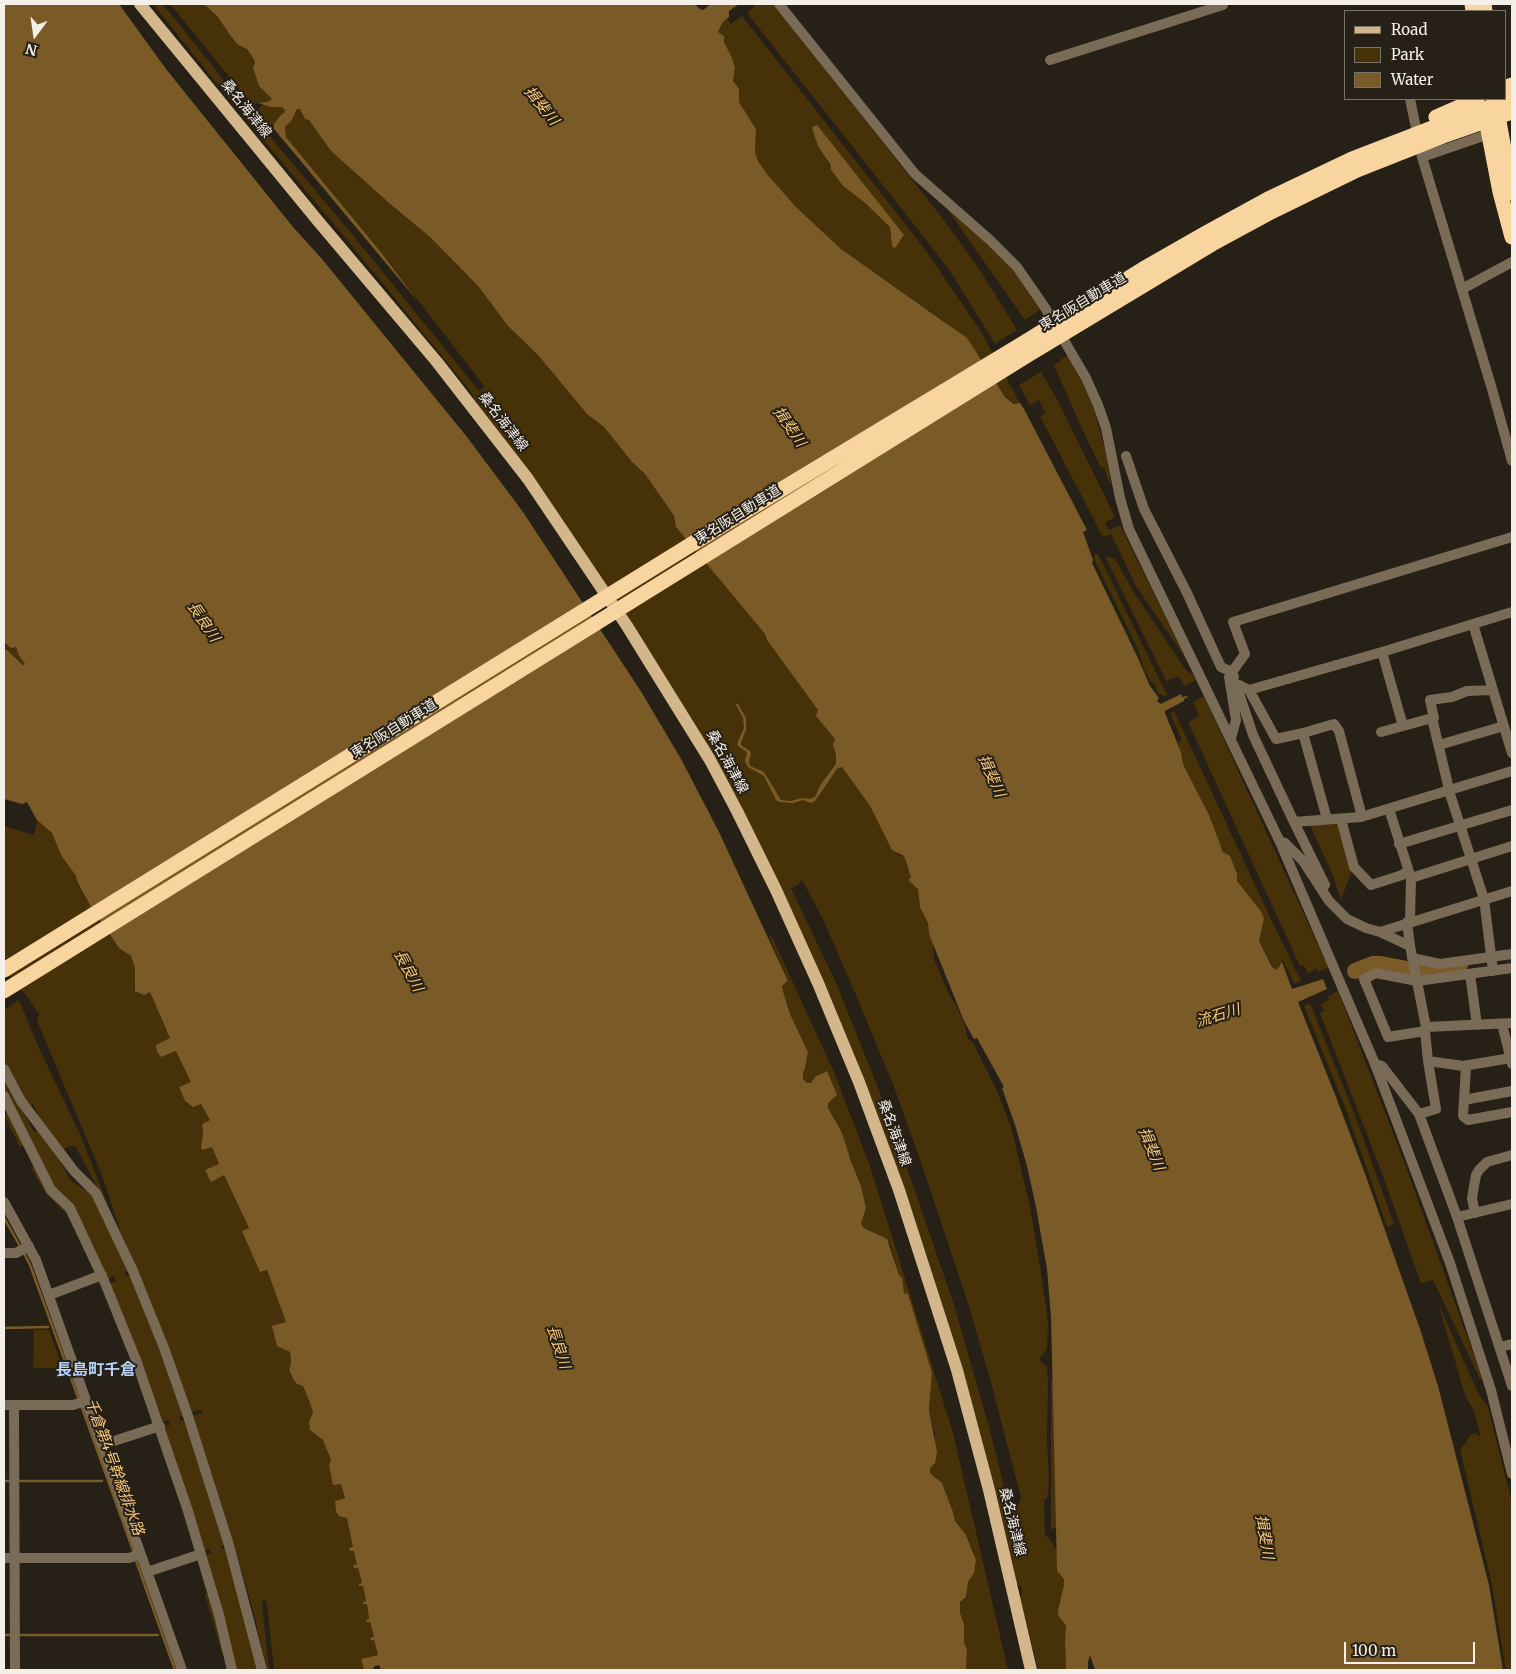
<!DOCTYPE html>
<meta charset="utf-8">
<style>
body{margin:0}
#map{position:relative;width:1516px;height:1674px;overflow:hidden;background:#262016;font-family:Merriweather,serif}
canvas{display:block}
.frame{position:absolute;inset:0;border:5px solid #f4efe9;pointer-events:none}
.legend{position:absolute;left:1344px;top:10px;width:162px;height:90px;box-sizing:border-box;background:#262016;border:1px solid #78736a;margin:0;padding:6px 9px;list-style:none;font-size:15px;color:#f4efe9}
.legend li{display:flex;align-items:center;gap:10px;height:25px}
.legend b{width:25px;border:1px solid #78736a}
.north{position:absolute;left:10px;top:10px;width:50px;height:50px;-webkit-text-stroke:4px #262016;paint-order:stroke;rotate:194deg;font-size:14px;font-weight:700;line-height:20px;text-align:center;color:#f4efe9}
.north::after{content:'';display:block;margin:auto;width:18px;height:22px;background:#f4efe9;clip-path:polygon(50% 0,100% 100%,50% 72%,0 100%)}
.scale{position:absolute;left:1344px;top:1642px;width:131px;height:22px;box-sizing:border-box;border:2px solid #f4efe9;border-top:0;padding-left:6px;font-size:15px;line-height:18px;white-space:nowrap;color:#f4efe9;-webkit-text-stroke:4px #262016;paint-order:stroke}
</style>
<div id="map">
<canvas width="1516" height="1674"></canvas>
<div class="frame"></div>
<ul class="legend">
<li><b style="height:6px;background:#d4b68b"></b>Road</li>
<li><b style="height:14px;background:#473108"></b>Park</li>
<li><b style="height:14px;background:#7a5a27"></b>Water</li>
</ul>
<div class="north">N</div>
<div class="scale">100 m</div>
</div>
<script>
const context = document.querySelector('canvas').getContext('2d');
context.lineJoin = 'round';
function fillPath(path, color) {
  context.fillStyle = color;
  context.fill(path, 'evenodd');
}
function shape(rows) {
  const path = new Path2D();
  for (const r of rows) {
    path.moveTo(r[0], r[1]);
    for (let i = 2; i < r.length; i += 2) path.lineTo(r[i], r[i + 1]);
  }
  return path;
}
function stroke(path, color, width, dash) {
  context.strokeStyle = color;
  context.lineWidth = width;
  context.lineCap = dash ? 'butt' : 'round';
  context.setLineDash(dash || []);
  context.stroke(path);
}
function drawText(font, color, halo, rows, align = 'center') {
  context.font = font + ' Merriweather,"Noto Sans JP",serif';
  context.lineWidth = 4;
  context.setLineDash([]);
  context.textBaseline = 'middle';
  context.strokeStyle = halo;
  context.fillStyle = color;
  for (const [text, x, y, turn = 0] of rows) {
    context.save();
    context.translate(x, y);
    context.rotate((+turn || 0) * Math.PI / 180);
    context.textAlign = isNaN(turn) ? turn : align;
    if (halo) context.strokeText(text, 0, 0);
    context.fillText(text, 0, 0);
    context.restore();
  }
}
const green = shape([
 [153,4,163,4,251,114,348,229,479,391,485,387,380,251,286,137,285,127,292,120,297,109,300,109,305,118,309,120,331,151,389,203,430,237,479,287,507,325,538,355,587,414,604,427,632,462,645,474,661,497,674,516,676,527,765,634,767,640,818,710,827,729,835,739,834,749,839,763,870,806,878,822,899,855,904,856,907,867,918,889,920,907,928,923,929,934,933,941,934,959,950,996,957,1007,965,1026,968,1039,973,1043,997,1091,1011,1127,1030,1206,1041,1273,1048,1322,1047,1349,1039,1359,1047,1367,1048,1383,1047,1440,1049,1481,1047,1499,1044,1499,1045,1537,1048,1536,1057,1551,1057,1571,1064,1579,1064,1585,1058,1610,1058,1615,1066,1626,1065,1657,1069,1670,1038,1670,1020,1598,1022,1591,1021,1586,1016,1584,961,1369,781,886,547,496,474,399,473,394,352,246,230,100],
 [802,880,823,919,855,993,893,1084,925,1174,967,1300,990,1378,1021,1498,1018,1506,1009,1506,989,1427,954,1305,912,1182,877,1085,837,985,791,888,797,886],
 [170,4,204,4,217,16,233,39,238,45,247,49,253,58,255,62,253,68,259,86,272,99,267,102,258,103,253,106],
 [757,4,774,4,943,219,980,270,1017,330,995,344,952,274,927,241,747,13],
 [742,16,924,248,980,330,1020,403,1015,404,1006,397,947,323,841,249,796,207,767,174,758,161,755,152,756,129,739,102,737,87,733,81,735,68,724,42,724,38,717,32,722,23,727,19,731,24],
 [825,155,904,235,890,235,890,227,864,202,837,179,831,170],
 [262,105,282,107,285,110,286,112,280,116,274,124,274,129,272,129,257,111],
 [948,210,976,233,998,254,1019,277,1041,309,1025,320],
 [1069,354,1094,409,1108,460,1111,484,1110,485,1104,467,1101,468,1082,429,1054,365],
 [1041,372,1057,399,1115,517,1105,523,1109,530,1120,525,1186,659,1136,586,1111,534,1103,537,1040,416,1045,413,1039,400,1030,405,1019,385],
 [1095,554,1098,554,1167,695,1164,696,1158,693,1155,684,1151,682,1144,669,1138,649,1094,559],
 [1105,556,1115,559,1133,591,1185,669,1193,675,1196,680,1184,686,1179,676,1166,681],
 [4,642,18,649,18,654,25,664,24,665,7,650,4,650],
 [1204,696,1328,967,1318,972,1316,969,1308,973,1304,965,1300,966,1188,722,1199,716,1193,702],
 [1174,711,1269,915,1301,981,1294,984,1283,960,1277,970,1274,969,1259,941,1264,918,1260,910,1237,881,1214,831,1209,815,1183,764,1181,752,1178,742,1182,740,1170,713],
 [37,820,52,833,61,855,76,876,77,882,91,907,107,931,119,948,131,956,144,994,150,992,170,1038,161,1057,176,1051,192,1082,179,1087,185,1101,189,1105,201,1104,210,1120,202,1124,203,1133,201,1147,212,1147,219,1164,206,1170,224,1175,249,1228,243,1231,260,1272,267,1270,286,1323,287,1351,290,1352,291,1363,289,1370,294,1380,297,1384,303,1386,307,1395,313,1413,309,1422,323,1440,331,1460,329,1465,333,1484,341,1483,345,1499,335,1501,336,1512,347,1517,354,1547,350,1548,350,1551,354,1551,358,1565,354,1565,354,1568,358,1568,362,1583,360,1586,363,1585,366,1601,363,1602,363,1604,367,1604,369,1619,367,1619,370,1622,374,1637,371,1640,374,1639,378,1656,361,1659,364,1670,274,1670,267,1603,264,1599,262,1604,269,1670,267,1670,254,1614,235,1547,193,1416,202,1413,201,1409,192,1412,150,1301,120,1230,102,1175,37,1021,39,1014,26,995,4,969,4,826,34,835],
 [1335,823,1340,826,1352,870,1341,900,1334,878,1310,825],
 [769,936,772,937,834,1072,871,1169,953,1433,1008,1670,966,1670,967,1650,964,1643,964,1624,960,1613,960,1602,966,1598,968,1582,976,1565,974,1553,966,1535,955,1521,953,1512,942,1483,930,1473,930,1468,934,1464,935,1435,929,1410,932,1373,904,1293,890,1244,868,1229,864,1228,861,1224,866,1208,861,1186,846,1146,828,1108,826,1071,816,1076,814,1081,810,1083,807,1083,803,1079,803,1073,805,1068,808,1052,790,1014,782,986,788,981],
 [1338,991,1403,1159,1482,1378,1480,1379,1433,1280,1421,1283,1380,1168,1320,1013,1324,1011,1321,1004,1329,1000,1328,996],
 [19,1000,38,1046,80,1134,107,1203,106,1203,75,1146,69,1146,63,1150,41,1120,33,1104,29,1106,4,1061,4,1010],
 [1310,1003,1354,1113,1394,1224,1387,1227,1348,1115,1304,1006],
 [4,1076,34,1132,38,1130,57,1155,71,1181,93,1195,128,1271,125,1272,126,1276,130,1275,159,1350,183,1416,179,1417,180,1421,185,1420,225,1545,221,1546,222,1549,226,1548,258,1670,234,1670,204,1555,211,1553,210,1549,203,1551,163,1427,170,1425,169,1420,161,1422,109,1284,116,1281,115,1279,114,1276,107,1279,53,1189,14,1112,4,1089],
 [8,1113,25,1145,20,1147,4,1115],
 [36,1165,68,1209,84,1244,82,1245,66,1213,46,1194,31,1168],
 [1438,1303,1479,1395,1488,1407,1512,1503,1512,1670,1506,1670,1492,1585,1460,1449,1467,1441,1470,1435,1475,1433,1480,1436,1480,1434,1474,1411,1465,1395],
 [34,1330,49,1330,63,1368,33,1368],
 [1051,1381,1053,1381,1057,1527,1053,1529,1051,1529],
 [210,1593,226,1654,222,1654,205,1594]
]);
const water = shape([
 [4,4,119,4,166,69,293,227,322,259,467,437,523,512,642,693,681,759,719,832,788,981,782,986,783,991,790,1014,808,1052,805,1068,803,1073,803,1079,807,1083,811,1083,816,1076,827,1071,837,1095,828,1103,828,1108,842,1133,851,1161,861,1186,866,1208,861,1224,864,1228,887,1239,899,1275,902,1278,904,1293,908,1294,932,1373,929,1410,937,1452,935,1463,930,1468,930,1473,942,1483,953,1512,955,1521,966,1535,976,1560,974,1573,968,1582,966,1597,960,1602,960,1613,964,1624,964,1643,967,1650,966,1670,381,1670,379,1665,375,1666,372,1670,364,1670,361,1659,378,1655,374,1640,371,1640,370,1638,374,1637,370,1622,367,1622,366,1620,369,1619,367,1604,363,1604,363,1602,366,1601,363,1586,359,1586,359,1584,362,1583,358,1568,354,1568,353,1565,357,1565,354,1551,350,1551,349,1548,353,1547,347,1518,339,1516,336,1512,335,1501,345,1498,341,1484,333,1485,329,1465,331,1460,323,1440,310,1430,309,1422,313,1413,310,1403,303,1386,297,1384,294,1380,289,1370,291,1363,290,1352,277,1346,272,1326,286,1322,267,1270,260,1272,242,1231,249,1228,224,1175,211,1182,205,1170,219,1164,212,1147,202,1150,201,1147,203,1133,202,1124,210,1120,201,1104,193,1107,185,1101,179,1087,191,1082,176,1051,161,1057,157,1052,156,1045,170,1038,150,992,144,995,135,991,135,968,131,956,119,948,91,907,77,881,76,876,61,855,52,833,37,820,27,802,22,804,4,799,4,650,7,650,23,665,25,664,18,654,17,649,16,647,11,648,4,642],
 [204,4,694,4,700,9,703,10,711,4,739,4,729,11,729,17,722,23,718,32,724,36,724,42,732,58,735,68,733,81,739,89,739,102,756,129,755,152,758,161,767,174,796,207,841,249,967,338,1005,397,1014,404,1020,403,1024,409,1087,530,1083,532,1093,560,1092,563,1137,656,1150,686,1159,698,1157,700,1158,702,1161,704,1181,694,1182,697,1187,696,1188,697,1184,699,1184,701,1165,711,1165,713,1181,752,1183,764,1209,815,1223,852,1230,856,1237,874,1237,881,1260,910,1264,918,1259,941,1272,967,1277,970,1282,962,1292,989,1323,979,1327,989,1298,1002,1336,1097,1364,1171,1420,1329,1438,1386,1489,1585,1503,1670,1095,1670,1090,1655,1088,1662,1088,1670,1066,1670,1065,1641,1066,1626,1058,1615,1058,1610,1064,1585,1064,1579,1057,1571,1051,1317,1047,1269,1036,1207,1027,1166,1016,1128,1002,1088,1004,1087,977,1038,974,1039,964,1021,929,934,928,923,920,907,918,889,908,880,911,877,904,856,892,850,870,806,842,767,837,769,815,801,811,803,803,800,793,803,779,802,776,800,764,776,748,767,745,761,747,752,739,747,737,744,744,728,743,718,735,703,738,704,746,718,746,730,741,742,741,745,750,751,751,754,749,761,750,766,764,772,781,800,791,801,802,798,810,799,815,797,821,784,836,764,836,755,833,745,835,739,816,716,818,710,767,640,765,634,676,527,674,516,661,497,645,474,632,462,604,427,587,414,538,355,507,325,479,287,430,237,389,203,331,151,309,120,305,119,300,109,297,109,292,120,285,127,286,137,380,251,417,300,415,298,274,129,274,124,280,116,285,112,285,110,282,107,271,107,258,103,267,102,272,99,259,86,253,68,255,62,253,58,247,49,238,45,233,39,217,16],
 [817,125,904,235,895,248,892,246,890,227,864,202,843,186,831,170,830,164,818,146,814,134,812,127]
]);
const stream = shape([
 [4,1218,20,1246],
 [23,1251,30,1265,79,1400],
 [4,1328,48,1327],
 [81,1405,134,1553],
 [4,1481,11,1481],
 [18,1481,102,1481],
 [135,1558,175,1670],
 [4,1635,11,1635],
 [19,1635,158,1635]
]);
const river = shape([
 [1355,971,1373,964,1381,964,1418,971,1431,971,1460,965]
]);
const minor = shape([
 [779,4,915,174,990,240,1017,267,1044,306,1086,378,1098,405,1106,428,1120,498,1129,529,1280,842,1375,1064,1450,1263,1491,1390,1512,1474],
 [1050,60,1223,5],
 [1410,99,1422,157,1492,389,1512,461],
 [1422,157,1489,134],
 [1462,289,1512,262],
 [1126,456,1144,509,1187,593,1221,667,1232,672,1245,654,1233,622,1512,537],
 [1473,624,1512,753],
 [1382,652,1403,726,1432,718],
 [1249,690,1382,652,1512,612],
 [1381,732,1403,726],
 [1303,733,1334,724,1339,731,1360,809,1361,817],
 [1231,738,1236,720,1229,677,1232,672,1234,677],
 [1439,745,1504,726],
 [1448,785,1432,718,1434,718,1430,700,1452,697,1467,691,1493,690],
 [1449,791,1484,899,1493,971],
 [1389,809,1411,878,1410,921],
 [1341,819,1354,867,1371,885,1402,875,1408,871],
 [1294,822,1253,735,1239,693,1239,685,1249,690,1276,739,1303,733,1327,819],
 [1280,842,1285,843,1303,861,1329,901,1347,919,1366,928,1380,932,1410,946,1426,1027,1512,1023],
 [1399,844,1512,810],
 [1411,878,1512,846],
 [1325,885,1294,822,1361,817,1512,771],
 [1407,922,1410,946],
 [1380,932,1512,891],
 [1412,958,1440,964,1512,954],
 [1470,974,1477,1025],
 [1502,1024,1512,1064],
 [1426,1027,1425,1031,1428,1061,1436,1109,1419,1114,1457,1217,1512,1386],
 [1425,1031,1388,1037,1364,979,1376,973,1417,981,1512,968],
 [1428,1061,1463,1066,1511,1058],
 [1375,1064,1382,1066,1419,1114],
 [4,1069,21,1101,74,1171,96,1193,133,1271,164,1348,188,1416,229,1545,262,1670],
 [1512,1091,1464,1100,1463,1116,1468,1120,1512,1112],
 [4,1096,51,1190,70,1208,105,1283,136,1360,188,1511,219,1615,232,1670],
 [1464,1100,1466,1066],
 [4,1202,36,1260,182,1670],
 [1475,1213,1472,1198,1476,1175,1479,1170,1487,1162,1512,1155],
 [1457,1217,1512,1204],
 [4,1253,16,1253,29,1246],
 [49,1295,102,1275],
 [1500,1347,1512,1344],
 [4,1405,73,1405,86,1401],
 [14,1405,15,1670],
 [102,1445,160,1426],
 [4,1558,129,1558,140,1554],
 [147,1572,201,1554]
]);
const major = shape([
 [140,4,318,221,437,362,528,479,627,626,710,760,737,811,776,890,818,983,859,1082,899,1190,957,1370,989,1490,1031,1670]
]);
const highway = shape([
 [1472,4,1473,11],
 [1484,4,1485,11],
 [1505,88,1512,85],
 [1496,105,1512,193],
 [1484,109,1500,192,1512,237]
]);
const highwayBridge = shape([
 [1436,117,1477,99],
 [4,970,721,526,1022,344,1143,269,1206,233,1268,199,1352,159,1440,125,1512,99],
 [4,991,1028,355,1212,244,1273,211,1357,170,1443,136,1512,112]
]);
const streetNames = [
 ["桑名海津線",246,109,51],
 ["東名阪自動車道",1083,302,-31],
 ["桑名海津線",503,422,52],
 ["東名阪自動車道",738,515,-32],
 ["東名阪自動車道",394,729,-32],
 ["桑名海津線",727,762,61],
 ["桑名海津線",894,1133,70],
 ["桑名海津線",1012,1522,76]
];
const waterNames = [
 ["揖斐川",541,106,51],
 ["揖斐川",789,427,55],
 ["長良川",203,622,56],
 ["揖斐川",991,776,66],
 ["長良川",408,971,62],
 ["流石川",1218,1016,-17],
 ["揖斐川",1151,1149,68],
 ["長良川",558,1347,72],
 ["千倉第4号幹線排水路",114,1467,70],
 ["揖斐川",1264,1537,80]
];
const quarterNames = [
 ["長島町千倉",96,1370]
];
fillPath(green, '#473108');
fillPath(water, '#7a5a27');
stroke(stream, '#7a5a27', 2.5);
stroke(river, '#7a5a27', 16);
stroke(minor, '#796b56', 10);
stroke(major, '#d4b68b', 12);
stroke(highway, '#f8d49f', 15);
stroke(highwayBridge, '#f8d49f', 15);
drawText('14px', '#f4efe9', '#262016', streetNames);
drawText('italic 15px', '#f8c77b', '#262016', waterNames);
drawText('bold 16px', '#b7d1f7', '#262016', quarterNames);
</script>
